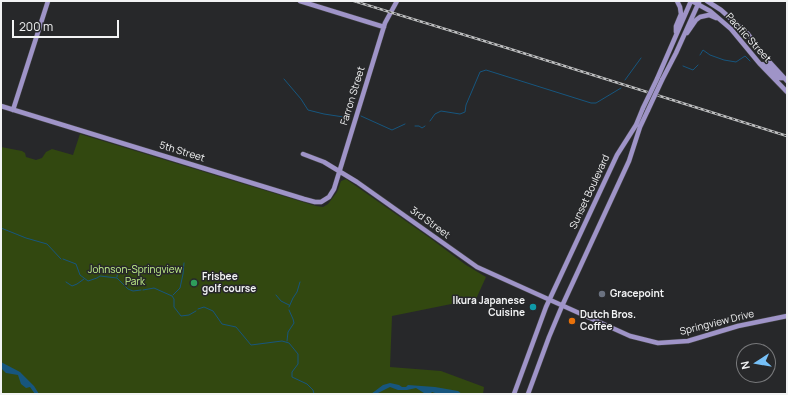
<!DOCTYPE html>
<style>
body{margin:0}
#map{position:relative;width:788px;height:395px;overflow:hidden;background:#27282a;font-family:Manrope,sans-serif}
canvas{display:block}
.frame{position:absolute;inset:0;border:2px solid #f2f3f4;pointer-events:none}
.north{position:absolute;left:736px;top:343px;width:40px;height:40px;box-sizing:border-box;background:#27282a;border:1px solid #78797b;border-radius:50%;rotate:258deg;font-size:11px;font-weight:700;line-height:16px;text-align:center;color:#f2f3f4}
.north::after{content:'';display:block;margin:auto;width:14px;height:18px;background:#76c0f7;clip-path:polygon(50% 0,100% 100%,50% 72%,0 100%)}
.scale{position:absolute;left:12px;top:20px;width:107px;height:18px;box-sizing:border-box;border:2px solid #f2f3f4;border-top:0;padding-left:5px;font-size:12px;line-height:14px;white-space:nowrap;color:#f2f3f4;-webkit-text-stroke:3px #27282a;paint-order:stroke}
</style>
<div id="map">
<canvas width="788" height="395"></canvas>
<div class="frame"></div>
<div class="north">N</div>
<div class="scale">200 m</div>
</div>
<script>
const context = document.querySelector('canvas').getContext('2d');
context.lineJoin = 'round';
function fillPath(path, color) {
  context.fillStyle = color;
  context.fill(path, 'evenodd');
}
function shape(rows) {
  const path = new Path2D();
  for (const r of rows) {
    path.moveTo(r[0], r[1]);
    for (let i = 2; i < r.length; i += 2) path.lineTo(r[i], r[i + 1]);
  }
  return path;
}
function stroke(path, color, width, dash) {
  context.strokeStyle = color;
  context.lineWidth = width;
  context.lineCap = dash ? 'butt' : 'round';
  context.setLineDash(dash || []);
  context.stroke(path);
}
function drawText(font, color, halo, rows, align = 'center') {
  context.font = font + ' Manrope,sans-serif';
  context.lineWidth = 3;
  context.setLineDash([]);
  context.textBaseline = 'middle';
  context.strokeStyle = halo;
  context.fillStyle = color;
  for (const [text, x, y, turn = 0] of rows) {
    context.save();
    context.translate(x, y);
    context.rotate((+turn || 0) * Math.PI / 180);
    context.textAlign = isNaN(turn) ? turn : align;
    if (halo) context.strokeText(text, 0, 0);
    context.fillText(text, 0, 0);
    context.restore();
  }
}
const green = shape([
 [80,134,316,206,323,207,328,204,337,192,341,181,346,179,430,238,466,265,486,277,476,299,392,316,390,367,441,371,484,387,483,394,1,394,1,147,22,151,25,153,26,157,36,160,42,158,46,152,52,149,73,155]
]);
const water = shape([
 [1,362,20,372,34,386,39,394,35,394,30,387,26,388,21,384,18,375,6,373,1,368],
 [390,383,399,385,402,387,406,387,408,385,435,387,458,391,462,394,438,394,432,392,430,394,424,393,416,388,407,390,398,390,390,387,376,394,371,394,383,385]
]);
const stream = shape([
 [700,55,703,50,710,55,724,60,736,62,745,56,750,61],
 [683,66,693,70,698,65],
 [284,79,301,99,308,110,324,114,350,118],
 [625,80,641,58],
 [361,116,392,130,405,124],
 [430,121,435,114,441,111,460,114,465,112,466,105,480,72,486,70,591,103,596,103,621,88],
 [415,126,419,126,422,128,425,126],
 [1,228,26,238,47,244,61,259],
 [63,259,76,264,80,275,88,281,97,278,100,276,117,278,128,289,133,291,141,290],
 [117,277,118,268],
 [66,282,72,286,77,284,84,279],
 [143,290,154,288,172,296,174,299,174,307,181,316,189,315,196,311],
 [173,295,180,288,183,274,184,263],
 [276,295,281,301,289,305],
 [289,307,293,298,297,292,300,282],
 [198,309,204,307,213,311,222,324,236,327,251,345,282,341,289,343,298,354,298,364,292,372,292,377,307,384,313,390,314,394],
 [287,341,288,332,294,323,293,319,289,310],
 [321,394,326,394]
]);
const secondary = shape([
 [300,1,384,27],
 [692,1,710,11,731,29,760,64,787,92],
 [707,1,721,10,748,34,764,56,787,81],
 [676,32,676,26,681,14,680,7,677,1],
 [687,33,696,20,700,17,709,15,716,18],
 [760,64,767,65,778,78,783,78],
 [657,79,691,1],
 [662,80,676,53,699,2],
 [1,106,304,199,315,202,321,202,329,197,334,189,385,23,397,1],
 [13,110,48,1],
 [303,154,324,162,357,182,477,267,630,336,658,343,688,341,738,326,787,316],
 [514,394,546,307,617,155,636,125,643,108],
 [528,394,549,337,562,306,629,161,640,127,648,110]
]);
const rail = shape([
 [354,1,507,48,787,136]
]);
const secondaryBridge = shape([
 [643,108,657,79],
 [648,110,662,80]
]);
const markers = [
 [194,283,4,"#2e9e5b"],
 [602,294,4,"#6b7280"],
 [533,307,4,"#0f9aa8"],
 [572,321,4,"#e8710a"]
];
const streetNames = [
 ["Pacific Street",748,38,48],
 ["Farron Street",353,96,-73],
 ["5th Street",182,152,17],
 ["Sunset Boulevard",590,192,-65],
 ["3rd Street",430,223,36],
 ["Springview Drive",717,323,-14]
];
const parkNames = [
 ["Johnson-Springview",135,270],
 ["Park",135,282]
];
const poiNames = [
 ["Frisbee",202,277],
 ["golf course",202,289],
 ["Gracepoint",610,294],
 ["Ikura Japanese",525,301,"right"],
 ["Cuisine",525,313,"right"],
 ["Dutch Bros.",580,315],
 ["Coffee",580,327]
];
fillPath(green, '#324810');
fillPath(water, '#17567e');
stroke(stream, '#17567e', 1);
stroke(secondary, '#434446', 5.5);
stroke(secondary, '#9f94c8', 4.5);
stroke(rail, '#bebfc0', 2.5);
stroke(rail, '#27282a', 1, [3]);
stroke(secondaryBridge, '#434446', 5.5, []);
stroke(secondaryBridge, '#9f94c8', 4.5);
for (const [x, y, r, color] of markers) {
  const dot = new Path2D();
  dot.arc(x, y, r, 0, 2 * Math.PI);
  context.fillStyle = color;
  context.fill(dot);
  stroke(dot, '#27282a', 1.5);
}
drawText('10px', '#f2f3f4', '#27282a', streetNames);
drawText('10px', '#c5f58b', '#27282a', parkNames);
drawText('bold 10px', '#f2f3f4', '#27282a', poiNames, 'left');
</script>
